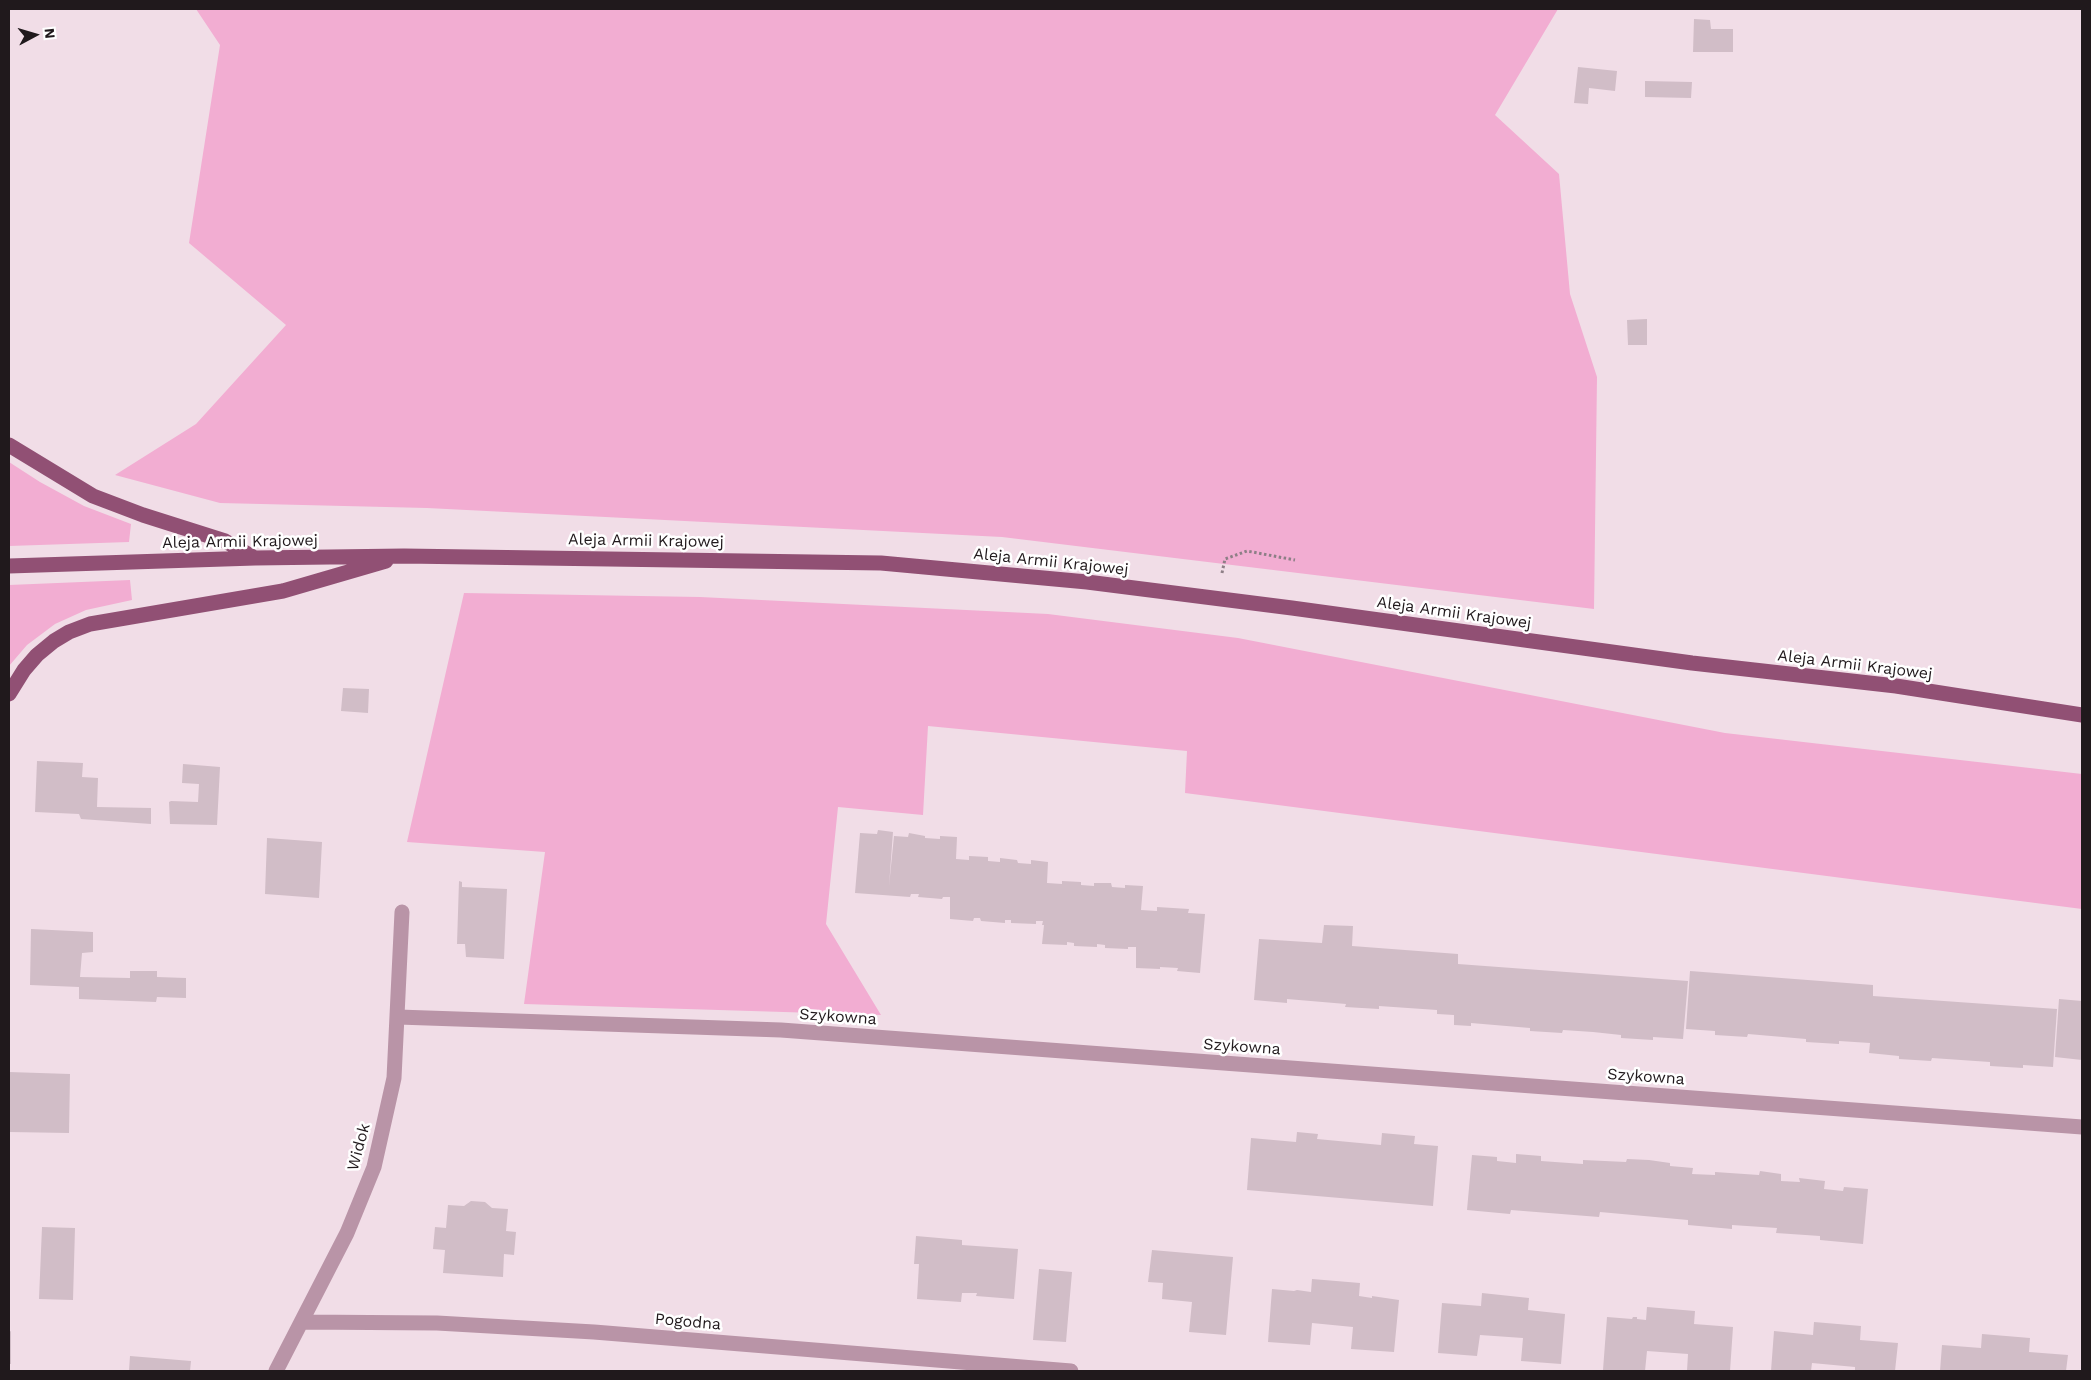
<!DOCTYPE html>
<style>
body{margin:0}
#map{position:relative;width:2091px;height:1380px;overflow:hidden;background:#f1dde7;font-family:"Work Sans",sans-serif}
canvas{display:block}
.frame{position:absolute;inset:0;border:10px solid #20191c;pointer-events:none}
.north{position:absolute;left:10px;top:10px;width:50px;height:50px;-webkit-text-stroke:4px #fff;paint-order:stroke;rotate:84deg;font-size:14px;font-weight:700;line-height:20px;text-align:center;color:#20191c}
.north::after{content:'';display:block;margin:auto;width:18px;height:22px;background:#20191c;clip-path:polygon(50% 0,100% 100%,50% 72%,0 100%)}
</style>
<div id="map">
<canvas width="2091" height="1380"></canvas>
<div class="frame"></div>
<div class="north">N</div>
</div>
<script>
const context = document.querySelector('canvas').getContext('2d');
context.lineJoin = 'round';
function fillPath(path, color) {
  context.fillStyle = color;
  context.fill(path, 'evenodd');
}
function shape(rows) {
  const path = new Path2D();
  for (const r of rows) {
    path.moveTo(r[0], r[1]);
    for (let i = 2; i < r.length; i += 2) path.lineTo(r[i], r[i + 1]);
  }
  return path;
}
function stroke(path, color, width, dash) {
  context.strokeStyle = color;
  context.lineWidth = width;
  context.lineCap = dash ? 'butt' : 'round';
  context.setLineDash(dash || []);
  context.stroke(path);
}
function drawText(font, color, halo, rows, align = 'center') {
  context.font = font + ' "Work Sans",sans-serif';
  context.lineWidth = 5;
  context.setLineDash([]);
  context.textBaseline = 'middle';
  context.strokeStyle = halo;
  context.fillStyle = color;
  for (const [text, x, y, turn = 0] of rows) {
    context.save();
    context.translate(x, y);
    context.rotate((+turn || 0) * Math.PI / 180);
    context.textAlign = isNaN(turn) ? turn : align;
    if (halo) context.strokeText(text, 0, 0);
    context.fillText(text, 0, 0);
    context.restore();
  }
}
const green = shape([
 [196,9,1558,9,1495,115,1559,174,1570,294,1597,377,1594,609,1002,537,427,508,220,503,115,475,196,424,286,325,189,243,220,45],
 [9,462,40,482,84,506,131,524,129,542,9,546],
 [130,580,132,600,86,610,55,624,27,645,9,666,9,585],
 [464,593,700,597,1048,614,1238,638,1725,733,2082,774,2082,909,1185,793,1187,751,928,726,923,815,838,807,826,924,881,1015,524,1004,545,852,407,842]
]);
const building = shape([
 [1694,19,1710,20,1711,29,1733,29,1733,52,1693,52],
 [1578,67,1617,71,1615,91,1589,88,1588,104,1574,103],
 [1645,81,1692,82,1691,98,1645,97],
 [1647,319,1647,345,1628,345,1627,320],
 [343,688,369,689,368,713,341,711],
 [37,761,83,763,82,777,98,778,97,807,151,808,151,824,81,819,79,814,35,812],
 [183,764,220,767,217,825,170,824,169,802,171,801,198,802,199,784,182,783],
 [878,830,893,832,889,886,894,836,908,837,909,833,925,836,925,838,940,839,940,836,957,837,956,859,969,860,969,856,988,857,988,861,1000,862,1000,858,1017,860,1018,863,1031,864,1031,860,1048,862,1047,883,1062,884,1062,881,1081,882,1081,885,1094,886,1094,883,1111,883,1112,887,1125,888,1125,885,1143,886,1141,910,1157,911,1157,907,1189,909,1188,913,1205,914,1200,973,1177,971,1178,968,1160,967,1160,969,1136,968,1136,947,1128,947,1128,949,1105,948,1105,945,1097,944,1097,947,1074,946,1074,943,1067,942,1067,945,1042,944,1044,925,1042,925,1043,921,1036,921,1036,924,1011,923,1011,920,1005,920,1005,923,981,921,980,918,974,918,973,921,950,919,950,897,943,897,942,899,918,897,919,894,911,894,910,897,855,893,860,833,877,834],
 [267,838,322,842,319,898,265,894],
 [459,881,462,882,462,887,507,889,504,959,466,957,465,944,457,944],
 [1324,925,1353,926,1352,946,1458,954,1458,964,1688,981,1683,1039,1653,1037,1653,1040,1621,1038,1621,1035,1593,1032,1563,1030,1562,1033,1530,1031,1530,1028,1471,1023,1471,1026,1454,1025,1454,1015,1437,1014,1437,1010,1379,1006,1379,1009,1345,1007,1346,1004,1287,999,1287,1003,1254,1000,1259,939,1322,943],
 [31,929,93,932,93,952,82,953,80,977,130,978,130,971,157,971,157,977,186,978,186,998,157,997,156,1002,79,999,79,987,30,985],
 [1690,971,1873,985,1873,996,2057,1009,2053,1067,2023,1065,2023,1068,1990,1066,1990,1062,1932,1058,1931,1061,1899,1059,1899,1056,1869,1053,1870,1043,1839,1041,1839,1044,1806,1042,1806,1039,1748,1034,1747,1037,1715,1035,1715,1031,1686,1029],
 [2059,999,2082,1001,2082,1060,2055,1057],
 [9,1072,70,1074,69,1133,9,1132],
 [1297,1132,1318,1134,1317,1139,1381,1145,1382,1133,1415,1136,1414,1144,1438,1146,1433,1206,1247,1190,1251,1138,1296,1142],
 [1516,1154,1541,1156,1541,1161,1583,1164,1583,1160,1626,1162,1627,1159,1649,1160,1670,1163,1670,1166,1693,1168,1692,1174,1715,1175,1715,1172,1759,1175,1760,1171,1781,1174,1781,1181,1800,1182,1799,1178,1825,1181,1824,1189,1843,1191,1844,1187,1868,1189,1863,1244,1820,1240,1820,1236,1776,1233,1777,1228,1732,1225,1732,1229,1688,1225,1688,1220,1600,1212,1599,1217,1511,1210,1510,1214,1467,1210,1472,1155,1497,1157,1497,1161,1516,1163],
 [471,1201,485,1202,492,1208,508,1209,506,1231,516,1232,514,1255,504,1254,503,1277,443,1273,445,1250,433,1249,435,1227,446,1228,448,1205,464,1206],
 [42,1227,75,1228,73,1300,39,1299],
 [916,1236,962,1240,962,1245,1018,1249,1014,1299,976,1296,977,1293,962,1293,961,1302,917,1299,919,1264,914,1264],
 [1152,1250,1233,1257,1226,1335,1189,1332,1192,1302,1162,1299,1163,1283,1148,1282],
 [1039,1269,1072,1272,1066,1342,1033,1340],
 [1312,1279,1360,1283,1359,1296,1372,1298,1372,1296,1399,1300,1394,1352,1351,1349,1353,1327,1312,1323,1310,1345,1268,1342,1272,1289,1294,1291,1297,1290,1311,1292],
 [1482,1293,1529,1298,1528,1310,1565,1314,1561,1364,1521,1361,1523,1338,1480,1335,1477,1356,1438,1353,1442,1303,1481,1306],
 [1647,1307,1695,1311,1694,1324,1733,1327,1730,1371,1687,1371,1688,1354,1647,1351,1645,1371,1603,1370,1607,1317,1632,1319,1633,1317,1637,1317,1637,1319,1646,1320],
 [1814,1322,1861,1326,1860,1340,1898,1343,1895,1371,1855,1371,1855,1367,1812,1363,1811,1371,1771,1371,1774,1331,1813,1335],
 [11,1331,11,1364,9,1364,9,1332],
 [1982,1334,2030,1338,2029,1352,2068,1355,2066,1371,1940,1371,1942,1345,1981,1348],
 [130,1356,191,1361,190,1371,129,1371]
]);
const path = shape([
 [1222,573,1225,559,1247,551,1295,560]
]);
const minor = shape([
 [398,1017,781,1030,2082,1127],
 [302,1322,437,1323,594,1332,1071,1371],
 [276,1371,347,1233,374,1167,394,1078,402,912]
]);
const major = shape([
 [9,445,93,496,143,515,225,541,253,557],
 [9,566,255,558,404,556,881,563,1087,582,1292,608,1692,663,1896,686,2082,715],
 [9,694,24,670,37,655,54,641,69,632,90,624,283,591,386,561]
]);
const streetNames = [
 ["Aleja Armii Krajowej",646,541,1],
 ["Aleja Armii Krajowej",240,542,-1],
 ["Aleja Armii Krajowej",1051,562,6],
 ["Aleja Armii Krajowej",1454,613,8],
 ["Aleja Armii Krajowej",1855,665,7],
 ["Szykowna",838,1017,4],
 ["Szykowna",1242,1047,4],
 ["Szykowna",1646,1077,4],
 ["Widok",359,1147,-75],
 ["Pogodna",688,1322,5]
];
fillPath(green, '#f2add2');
fillPath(building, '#d1bdc7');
stroke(path, '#8d7f86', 3, [2.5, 2.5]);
stroke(minor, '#b994a7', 15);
stroke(major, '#915074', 15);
drawText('16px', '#20191c', '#fff', streetNames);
</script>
